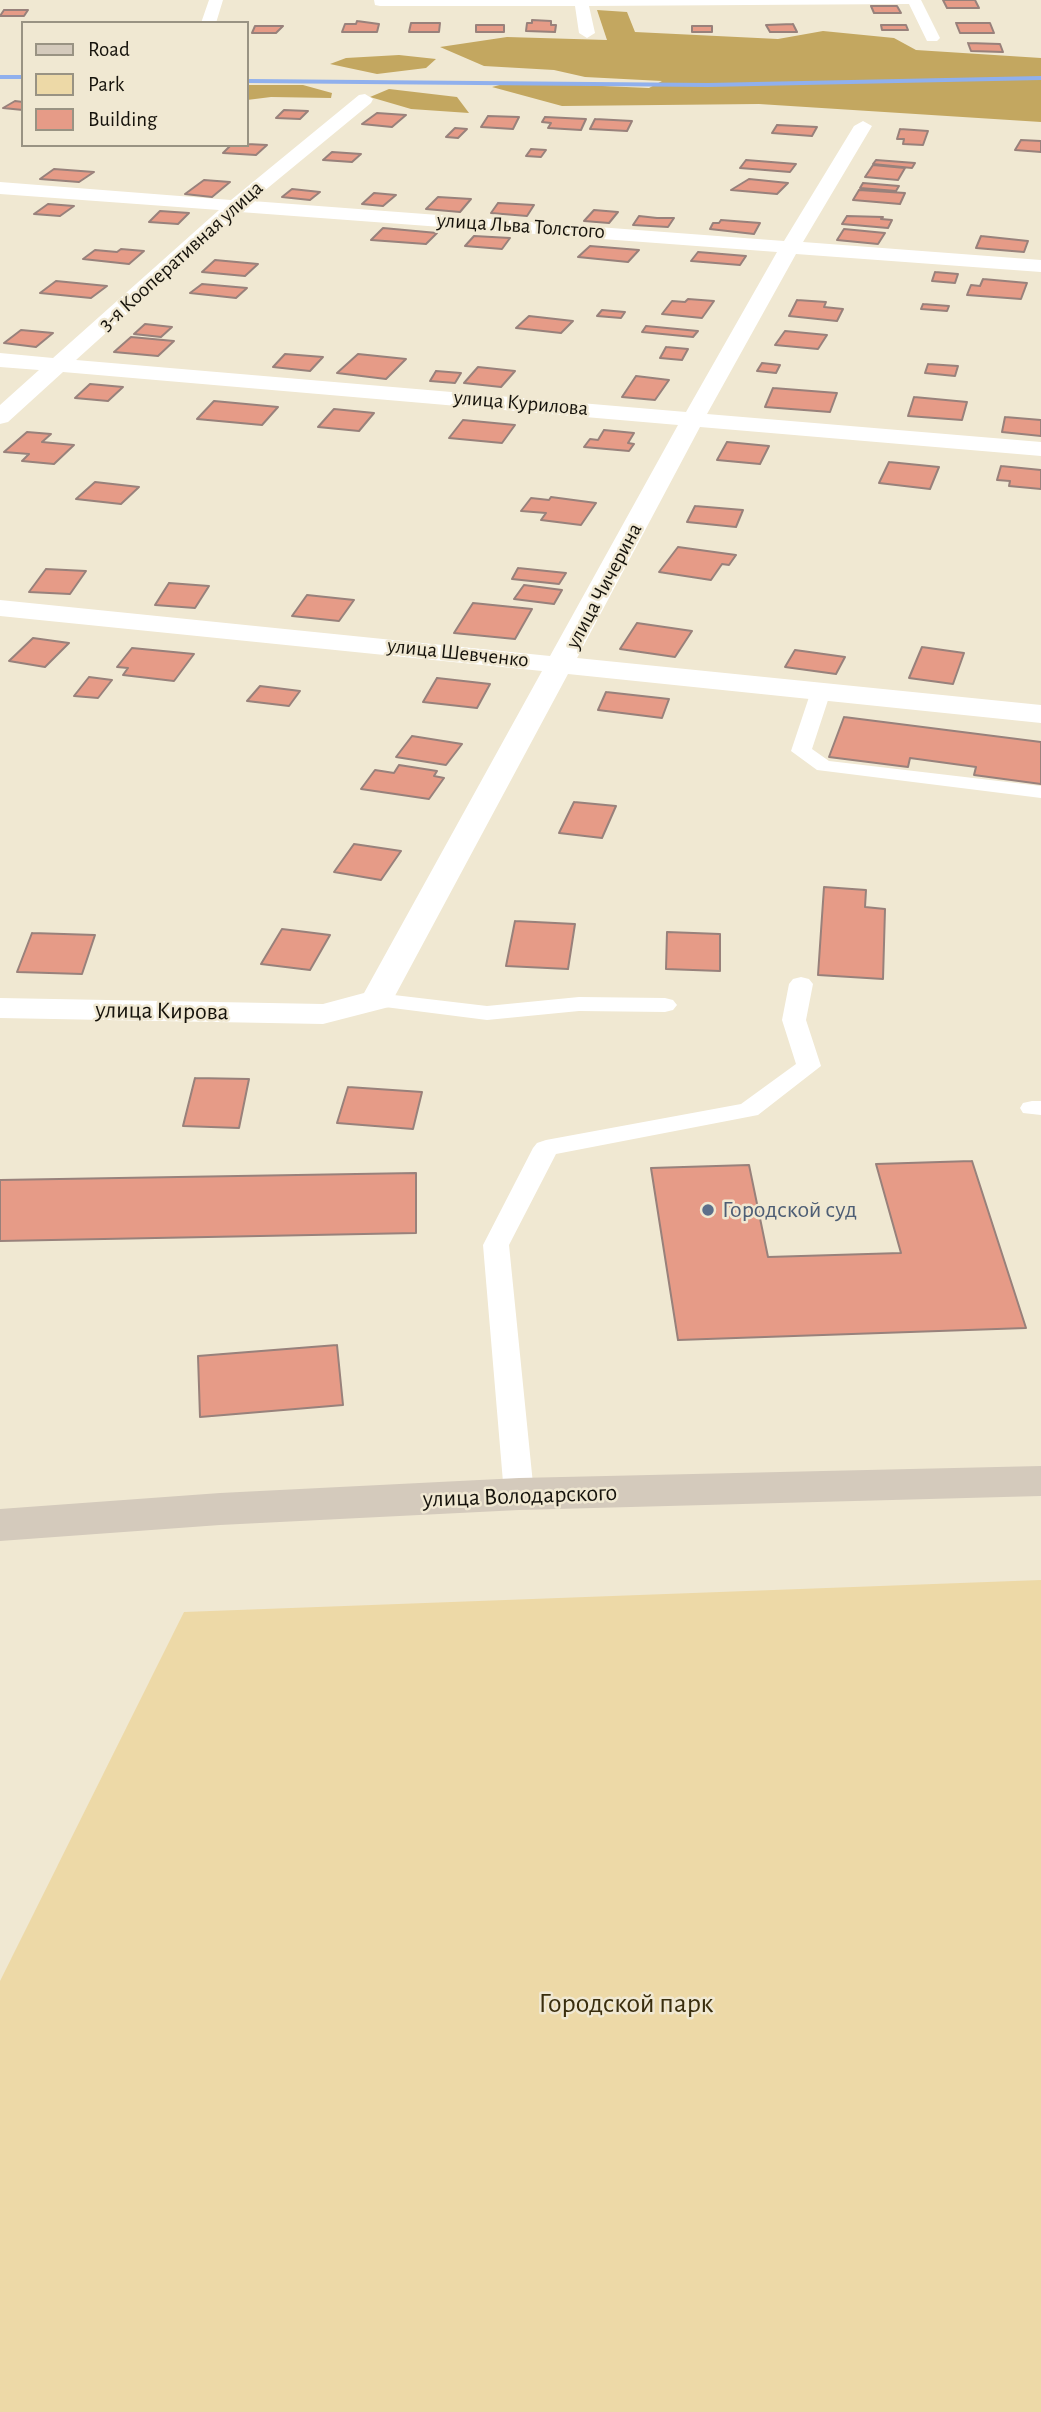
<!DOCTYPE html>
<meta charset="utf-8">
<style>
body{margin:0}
#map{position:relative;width:1041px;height:2412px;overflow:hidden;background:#f0e8d2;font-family:"Alegreya Sans",sans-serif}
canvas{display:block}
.legend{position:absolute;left:21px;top:21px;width:228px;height:126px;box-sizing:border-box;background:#f0e8d2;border:2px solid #999383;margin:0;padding:9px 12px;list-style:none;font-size:21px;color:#16130c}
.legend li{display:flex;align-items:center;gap:14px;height:35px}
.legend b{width:35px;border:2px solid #999383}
</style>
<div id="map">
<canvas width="1041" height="2412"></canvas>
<ul class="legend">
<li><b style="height:9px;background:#d4cabc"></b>Road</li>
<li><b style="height:19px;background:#edd9a7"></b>Park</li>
<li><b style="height:19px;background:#e69b87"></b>Building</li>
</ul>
</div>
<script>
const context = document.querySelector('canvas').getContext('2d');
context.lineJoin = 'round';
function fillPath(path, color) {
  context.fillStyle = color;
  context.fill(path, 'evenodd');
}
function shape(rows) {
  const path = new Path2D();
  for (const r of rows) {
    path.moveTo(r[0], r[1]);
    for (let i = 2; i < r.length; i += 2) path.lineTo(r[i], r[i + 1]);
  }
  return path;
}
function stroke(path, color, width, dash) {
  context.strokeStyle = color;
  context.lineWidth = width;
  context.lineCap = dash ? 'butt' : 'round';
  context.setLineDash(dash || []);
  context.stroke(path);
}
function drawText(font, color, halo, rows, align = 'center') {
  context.font = font + ' "Alegreya Sans",sans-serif';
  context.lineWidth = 5;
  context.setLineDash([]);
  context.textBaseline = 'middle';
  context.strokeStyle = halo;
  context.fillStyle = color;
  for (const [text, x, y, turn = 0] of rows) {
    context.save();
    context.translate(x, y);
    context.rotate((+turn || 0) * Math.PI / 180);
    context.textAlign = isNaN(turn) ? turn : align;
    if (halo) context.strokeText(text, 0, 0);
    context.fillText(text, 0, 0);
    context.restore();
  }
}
const green = shape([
 [1041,1580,1041,2412,0,2412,0,1981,184,1612]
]);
const forest = shape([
 [597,10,627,12,635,32,778,39,823,31,894,38,916,50,1041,58,1041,122,759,104,562,106,492,87,511,82,649,88,662,81,585,77,554,70,484,66,440,47,507,37,607,40],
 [399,55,436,59,426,68,377,74,330,64,346,58],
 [247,85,303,85,332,93,331,98,271,97,247,100],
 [389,89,457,97,469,113,411,109,370,97]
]);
const stream = shape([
 [0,75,23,75,23,79,0,79,0,75],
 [1041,76,1041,80,708,87,247,83,247,79,708,83,1041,76]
]);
const building = shape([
 [943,0,975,0,979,8,947,8,943,0],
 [871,6,897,6,901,13,874,13,871,6],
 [4,10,28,10,24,16,0,16,4,10],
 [532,20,551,21,551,25,556,25,555,32,526,31,527,23,532,23,532,20],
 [357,21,379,24,377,32,342,32,345,24,356,24,357,21],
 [411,23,440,23,439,32,409,32,411,23],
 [956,23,990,23,994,33,960,33,956,23],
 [793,24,797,32,770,32,766,25,793,24],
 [476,25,504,25,504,32,476,32,476,25],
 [881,25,906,25,908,30,882,30,881,25],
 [255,26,283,26,276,33,252,33,255,26],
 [692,26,712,26,712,32,692,32,692,26],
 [968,43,1000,44,1003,52,971,51,968,43],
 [15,101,23,102,23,110,3,108,15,101],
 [284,110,308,111,300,119,276,118,284,110],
 [377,113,406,115,392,127,362,124,377,113],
 [488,116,519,117,513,129,481,127,488,116],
 [545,117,586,119,581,130,548,128,551,123,542,122,545,117],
 [595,119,632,121,627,131,590,129,595,119],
 [777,125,817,127,812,136,772,133,777,125],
 [455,128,467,129,458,138,446,137,455,128],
 [900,129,928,131,923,145,903,144,904,139,897,139,900,129],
 [1021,140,1041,141,1041,152,1015,150,1021,140],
 [247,144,267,145,256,155,223,153,231,145,247,144],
 [531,149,546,150,541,157,526,156,531,149],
 [332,152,361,154,352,162,323,160,332,152],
 [746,160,796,164,790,172,740,168,746,160],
 [876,160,915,163,912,168,873,164,876,160],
 [873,165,905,168,898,180,865,177,873,165],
 [54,169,94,172,79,182,40,179,54,169],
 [749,179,788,183,777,194,731,190,749,179],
 [204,180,230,182,212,197,185,194,204,180],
 [863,183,899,186,896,191,860,188,863,183],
 [292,189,320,192,310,200,282,197,292,189],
 [859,190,905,193,900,204,853,200,859,190],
 [374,193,396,195,383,206,362,204,374,193],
 [438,197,471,199,460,212,426,209,438,197],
 [498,203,534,205,527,216,491,213,498,203],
 [48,204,74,206,60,216,34,214,48,204],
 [594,210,618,212,609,223,584,221,594,210],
 [160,211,189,213,178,224,149,222,160,211],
 [639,216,657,218,674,218,668,227,633,225,639,216],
 [847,216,883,217,881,219,892,220,888,228,842,224,847,216],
 [721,220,760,223,754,234,710,229,713,223,719,223,721,220],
 [383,228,437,233,426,244,371,240,383,228],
 [844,229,885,233,878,244,837,240,844,229],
 [474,236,510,238,502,249,465,246,474,236],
 [981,236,1028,241,1024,252,976,248,981,236],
 [590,246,639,250,628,262,578,257,590,246],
 [121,249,144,251,129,264,83,259,95,250,117,252,121,249],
 [698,252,746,256,740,265,691,261,698,252],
 [215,260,258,264,245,276,202,272,215,260],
 [935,272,958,274,955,283,932,281,935,272],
 [983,279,1027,283,1021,299,967,295,971,285,980,286,983,279],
 [56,281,107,286,91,298,40,293,56,281],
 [202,284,247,288,236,298,190,293,202,284],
 [688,299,714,301,702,318,662,314,672,301,685,302,688,299],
 [797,300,826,302,824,307,843,309,837,321,789,316,797,300],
 [923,304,949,306,947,311,921,309,923,304],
 [602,310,625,312,621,318,597,316,602,310],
 [529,316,573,321,561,333,516,328,529,316],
 [145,324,172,327,161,337,134,334,145,324],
 [646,326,698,331,693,337,642,332,646,326],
 [21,330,53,333,36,347,4,343,21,330],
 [785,331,827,335,818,349,775,345,785,331],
 [131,337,174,341,158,356,114,352,131,337],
 [666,347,688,349,682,360,660,358,666,347],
 [285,354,323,357,310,371,273,367,285,354],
 [358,354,406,359,386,379,337,373,358,354],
 [762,363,780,365,776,373,757,371,762,363],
 [928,364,958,366,955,376,925,373,928,364],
 [478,367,515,371,501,387,464,383,478,367],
 [436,371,461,373,455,383,430,381,436,371],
 [636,376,669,380,655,400,622,397,636,376],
 [90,384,123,387,108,401,75,398,90,384],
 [773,388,837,393,830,412,765,407,773,388],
 [914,397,967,402,962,420,908,416,914,397],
 [214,401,278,407,262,425,197,419,214,401],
 [334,409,374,413,359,431,318,427,334,409],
 [1005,417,1041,420,1041,436,1002,432,1005,417],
 [463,420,515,425,502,443,449,438,463,420],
 [604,430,634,433,628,443,634,444,629,451,584,447,590,439,598,440,604,430],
 [27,432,51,434,42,442,74,445,54,464,22,461,29,454,4,452,27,432],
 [727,442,769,446,760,464,717,460,727,442],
 [889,462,939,467,930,489,879,483,889,462],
 [1001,466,1041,470,1041,489,1009,486,1010,481,997,480,1001,466],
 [95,482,139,487,121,504,76,499,95,482],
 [551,497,596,503,581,525,541,520,546,513,521,511,531,498,549,500,551,497],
 [695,506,743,510,736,527,687,522,695,506],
 [678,547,736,555,729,565,722,564,711,580,659,572,678,547],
 [518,568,566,573,559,584,512,579,518,568],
 [46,569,86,571,70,594,29,592,46,569],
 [169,583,209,586,195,608,155,605,169,583],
 [524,585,562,590,554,604,514,599,524,585],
 [307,595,354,600,339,621,292,616,307,595],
 [473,603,532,609,515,639,454,633,473,603],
 [637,623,692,631,675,657,620,649,637,623],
 [33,638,69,643,45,667,9,661,33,638],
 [922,647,964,653,953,684,909,678,922,647],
 [132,648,194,654,174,681,123,675,128,668,117,667,132,648],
 [795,650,845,657,836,674,785,667,795,650],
 [89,677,112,680,98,698,74,696,89,677],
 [437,678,490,684,477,708,423,702,437,678],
 [260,686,300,691,289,706,247,701,260,686],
 [606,692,669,699,662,718,598,710,606,692],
 [844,717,1041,742,1041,784,974,775,976,767,910,758,908,767,829,757,844,717],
 [412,736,462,744,446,765,396,757,412,736],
 [399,765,437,771,434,776,444,778,429,799,361,789,375,770,394,773,399,765],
 [574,802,616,806,602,838,559,833,574,802],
 [354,844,401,851,381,880,334,872,354,844],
 [824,887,866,890,865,907,885,909,883,979,818,975,824,887],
 [515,921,575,924,568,969,506,966,515,921],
 [282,929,330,935,310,970,261,964,282,929],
 [667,932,720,934,720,971,666,969,667,932],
 [32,933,95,935,82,974,17,972,32,933],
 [195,1078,249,1079,239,1128,183,1126,195,1078],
 [348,1087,422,1092,413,1129,337,1123,348,1087],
 [972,1161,1026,1328,678,1340,651,1168,749,1165,768,1257,901,1253,876,1164,972,1161],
 [416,1173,416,1233,0,1241,0,1180,416,1173],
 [337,1345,343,1405,200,1417,198,1356,337,1345]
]);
const lane = shape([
 [821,685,831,691,812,749,829,761,1041,786,1041,798,817,770,791,751,811,691,821,685],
 [801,977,809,979,813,984,806,1020,821,1066,758,1115,556,1154,509,1245,534,1494,530,1502,519,1505,508,1502,504,1494,483,1245,533,1148,537,1143,546,1140,741,1104,796,1064,782,1020,789,984,793,979,801,977],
 [377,993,487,1006,579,997,665,998,673,1000,677,1005,673,1010,665,1012,579,1011,487,1020,369,1005,365,1000,369,995,377,993],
 [1032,1101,1041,1101,1041,1115,1023,1113,1020,1108,1023,1103,1032,1101]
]);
const street = shape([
 [209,0,223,0,216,23,201,23,209,0],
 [374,0,921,0,940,38,937,41,927,41,909,4,589,6,595,33,587,38,579,33,575,6,380,6,375,5,374,0],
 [365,94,373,99,371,103,252,201,784,241,854,126,863,121,872,126,803,242,1041,260,1041,272,796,254,707,414,1041,442,1041,456,700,427,577,658,1041,705,1041,723,568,674,389,1007,323,1024,0,1018,0,998,323,1004,364,993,542,671,0,616,0,600,550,656,678,425,63,372,8,422,0,424,0,405,39,370,0,367,0,353,53,358,219,210,0,194,0,182,231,200,359,95,365,94],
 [240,212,777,252,686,412,76,360,240,212]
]);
const secondary = shape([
 [1041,1466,1041,1496,519,1510,220,1525,0,1541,0,1509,220,1493,519,1478,1041,1466]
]);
const markers = [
 [708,1210,7,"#5c6f8a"]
];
const farStreetnames = [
 ["улица Льва Толстого",521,226,4],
 ["3-я Кооперативная улица",181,256,-42],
 ["улица Курилова",521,403,5],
 ["улица Чичерина",604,586,-62],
 ["улица Шевченко",458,653,6]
];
const streetNames = [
 ["улица Кирова",162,1011,1],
 ["улица Володарского",520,1496,-2]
];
const serviceNames = [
 ["Городской суд",722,1210]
];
const nearParknames = [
 ["Городской парк",626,2004]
];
fillPath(green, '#edd9a7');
fillPath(forest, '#c3a760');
fillPath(stream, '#90b0ed');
fillPath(building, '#e69b87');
stroke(building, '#98817b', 2);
fillPath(lane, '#fff');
fillPath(street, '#fff');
fillPath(secondary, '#d4cabc');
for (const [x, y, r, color] of markers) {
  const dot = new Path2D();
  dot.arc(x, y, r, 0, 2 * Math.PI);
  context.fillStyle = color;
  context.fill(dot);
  stroke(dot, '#f0e8d2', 2.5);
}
drawText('21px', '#16130c', '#f0e8d2', farStreetnames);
drawText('24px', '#16130c', '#f0e8d2', streetNames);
drawText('24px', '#4e5e75', '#f0e8d2', serviceNames, 'left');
drawText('28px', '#392d0d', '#f0e8d2', nearParknames);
</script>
